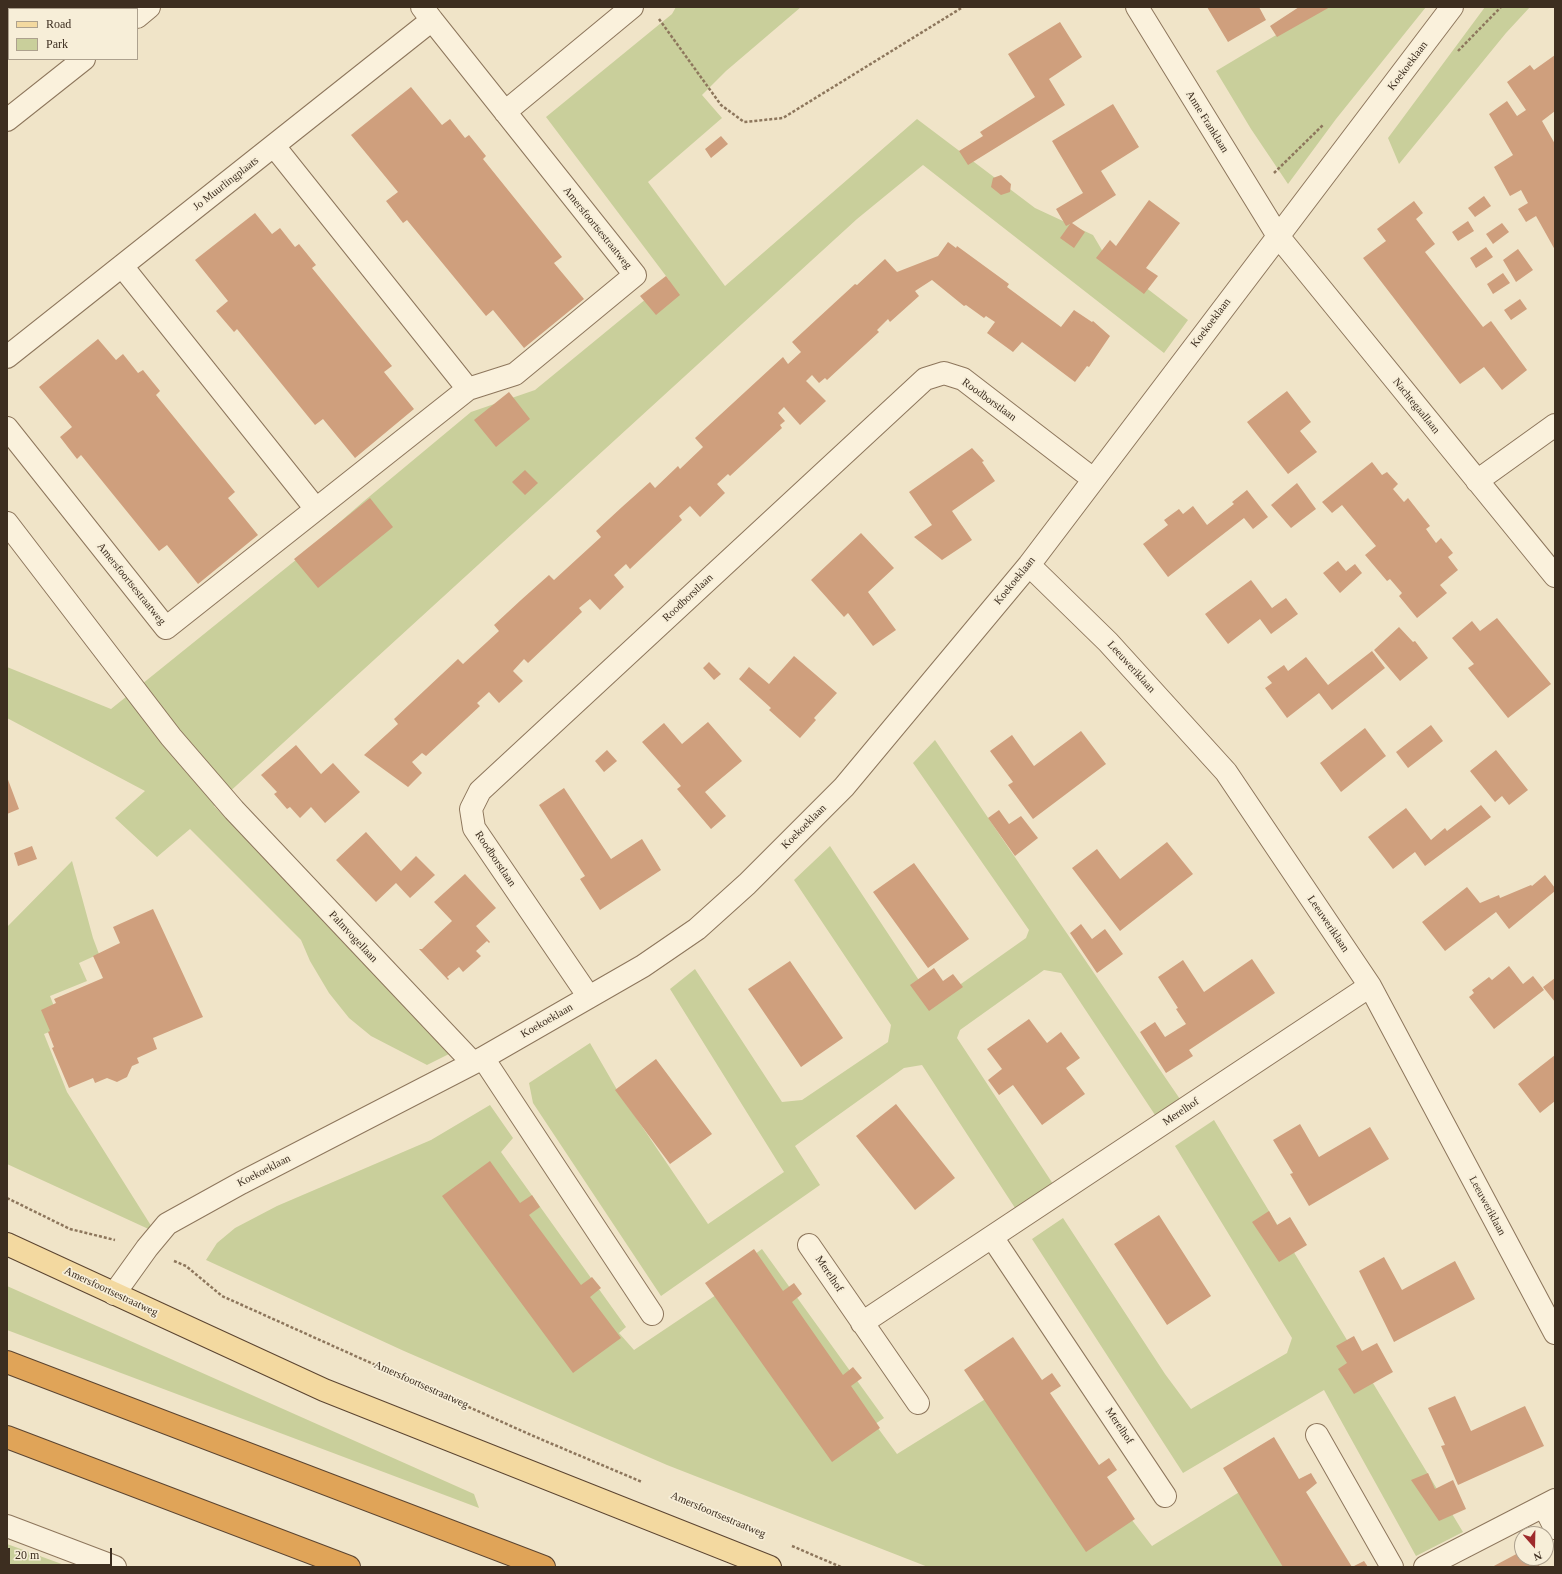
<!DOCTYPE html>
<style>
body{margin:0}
#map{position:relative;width:1562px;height:1574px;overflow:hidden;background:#f0e4c8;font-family:"Times New Roman",serif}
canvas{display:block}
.frame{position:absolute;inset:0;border:8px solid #3d2e20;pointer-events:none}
.legend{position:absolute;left:8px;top:8px;width:130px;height:52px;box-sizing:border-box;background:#f7eed8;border:1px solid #ada18e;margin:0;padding:5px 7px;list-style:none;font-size:12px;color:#3d2e20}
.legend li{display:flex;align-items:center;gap:8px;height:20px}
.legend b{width:20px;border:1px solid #ada18e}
.north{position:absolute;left:1514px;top:1526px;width:40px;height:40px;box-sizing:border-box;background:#f7eed8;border:1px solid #ada18e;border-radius:50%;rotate:160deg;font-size:11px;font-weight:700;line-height:16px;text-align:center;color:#3d2e20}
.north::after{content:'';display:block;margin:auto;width:14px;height:18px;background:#9e2a2b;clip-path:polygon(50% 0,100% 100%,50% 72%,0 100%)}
.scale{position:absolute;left:8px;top:1548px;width:104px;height:18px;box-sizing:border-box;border:2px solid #3d2e20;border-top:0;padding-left:5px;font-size:12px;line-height:14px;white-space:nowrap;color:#3d2e20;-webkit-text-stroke:3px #f7eed8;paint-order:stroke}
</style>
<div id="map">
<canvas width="1562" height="1574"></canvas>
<div class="frame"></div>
<ul class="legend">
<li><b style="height:5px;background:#f3d9a0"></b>Road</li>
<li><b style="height:11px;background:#c9cf9b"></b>Park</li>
</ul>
<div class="north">N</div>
<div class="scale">20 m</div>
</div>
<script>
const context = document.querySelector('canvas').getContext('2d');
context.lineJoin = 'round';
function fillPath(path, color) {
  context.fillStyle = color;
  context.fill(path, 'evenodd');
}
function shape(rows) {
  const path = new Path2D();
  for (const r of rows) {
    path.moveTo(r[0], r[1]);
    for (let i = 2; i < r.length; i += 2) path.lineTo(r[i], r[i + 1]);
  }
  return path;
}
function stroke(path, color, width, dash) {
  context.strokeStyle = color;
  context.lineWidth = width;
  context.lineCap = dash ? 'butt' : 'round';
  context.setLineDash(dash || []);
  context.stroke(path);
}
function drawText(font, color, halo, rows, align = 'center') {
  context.font = font + ' "Times New Roman",serif';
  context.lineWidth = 3.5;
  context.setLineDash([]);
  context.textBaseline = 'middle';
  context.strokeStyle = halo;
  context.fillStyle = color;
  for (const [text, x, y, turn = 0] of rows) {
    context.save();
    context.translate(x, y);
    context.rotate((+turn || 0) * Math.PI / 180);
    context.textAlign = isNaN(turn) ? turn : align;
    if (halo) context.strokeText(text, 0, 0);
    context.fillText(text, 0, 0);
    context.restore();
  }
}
const green = shape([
 [676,7,801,7,726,71,702,95,722,118,648,182,725,286,917,119,1035,208,1093,235,1106,257,1188,320,1164,353,923,165,857,219,214,806,455,1051,427,1065,371,1036,349,1018,329,993,310,961,301,940,190,829,157,857,115,818,145,791,7,718,7,667,111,709,302,555,364,501,471,412,535,390,669,280,546,117,672,14],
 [1323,7,1426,7,1336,119,1288,184,1251,129,1216,71],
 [1485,7,1530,7,1506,33,1399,164,1388,138],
 [935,740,1184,1105,1159,1121,1061,973,1044,970,960,1030,957,1038,1055,1187,1017,1211,922,1065,904,1068,795,1146,820,1185,661,1296,533,1103,529,1083,590,1043,616,1088,708,1224,784,1172,670,989,695,969,782,1102,802,1100,888,1042,891,1025,794,880,830,846,934,1003,1026,938,1029,930,913,763],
 [72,861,93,938,99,954,79,963,87,981,50,996,62,1027,44,1034,67,1092,155,1232,7,1164,7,927],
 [490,1105,513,1138,501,1152,626,1327,619,1333,634,1350,716,1295,711,1286,762,1249,884,1418,875,1424,897,1454,987,1398,1128,1515,1152,1546,1241,1491,1285,1567,928,1567,667,1465,404,1351,206,1260,217,1243,235,1228,277,1206,431,1140],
 [1214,1120,1463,1532,1416,1556,1324,1390,1183,1473,1032,1239,1063,1218,1165,1374,1191,1409,1287,1353,1292,1338,1175,1146],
 [7,1286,474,1494,479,1508,7,1330],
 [7,1544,48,1559,70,1567,7,1567]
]);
const building = shape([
 [7,7,90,7,91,9,9,9,9,28,7,26],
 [1207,7,1259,7,1266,20,1228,42],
 [1299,7,1330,7,1277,37,1270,26],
 [1060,22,1082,57,1049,79,1065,105,968,165,959,151,983,136,980,132,1035,97,1008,54],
 [1555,55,1555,111,1542,121,1555,144,1555,250,1536,216,1526,222,1518,209,1528,203,1521,190,1510,196,1494,167,1513,155,1489,114,1507,101,1517,116,1526,110,1507,82,1530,65,1534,70],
 [411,87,442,125,450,119,465,138,469,135,486,156,483,159,562,257,554,263,584,299,524,348,493,310,486,316,407,220,403,223,386,201,398,192,351,135],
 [1113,104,1139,147,1101,171,1116,195,1072,223,1085,232,1074,248,1060,238,1070,224,1066,226,1056,209,1083,193,1052,141],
 [721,136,728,144,711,158,705,149],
 [1001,175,1011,184,1010,192,1001,195,991,187,993,178],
 [1484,196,1491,206,1475,217,1468,208],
 [1149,200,1180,223,1146,268,1158,276,1144,294,1096,258,1110,240,1116,246],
 [1414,201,1423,213,1416,219,1435,244,1425,252,1483,327,1491,321,1527,370,1502,390,1484,367,1460,384,1363,258,1386,241,1377,229],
 [255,213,272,234,280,228,295,247,299,244,316,265,312,268,392,366,384,372,414,409,355,458,323,419,315,425,237,329,234,332,216,311,228,301,195,260],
 [1468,221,1474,231,1458,241,1452,232],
 [1502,223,1509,232,1493,244,1486,234],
 [948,242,956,248,957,246,1009,284,1007,287,1061,327,1074,310,1092,322,1093,321,1110,336,1089,367,1087,366,1075,382,1022,342,1013,352,987,333,995,322,986,316,984,318,966,305,964,306,932,280,915,291,919,296,890,322,888,319,877,330,879,332,827,380,825,378,819,383,812,375,806,381,826,401,800,425,784,407,778,413,785,421,780,425,782,428,730,476,728,474,717,484,725,493,700,517,690,506,679,516,682,520,630,569,626,564,614,575,624,587,600,610,590,599,579,608,582,612,528,663,524,659,513,671,523,681,499,703,489,692,477,703,480,706,426,756,422,753,412,762,422,773,408,787,364,755,398,724,394,719,458,659,463,664,499,631,494,625,521,600,549,575,554,580,601,537,596,531,622,507,650,482,655,488,678,466,680,469,703,447,695,438,783,357,788,364,801,352,792,342,855,284,857,285,885,259,897,272,938,256],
 [1486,247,1493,257,1476,268,1470,258],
 [1518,249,1533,270,1516,282,1503,260],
 [1503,273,1510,283,1493,294,1487,284],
 [666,276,680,295,656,315,640,296],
 [1520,299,1527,309,1511,320,1504,310],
 [98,339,116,360,123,354,138,373,143,370,160,391,156,395,235,492,228,498,258,535,198,584,167,545,159,551,81,455,77,459,60,437,72,427,39,387],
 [1287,391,1311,422,1300,431,1317,452,1288,474,1247,422],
 [509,392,530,419,496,447,474,420],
 [972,448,984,461,982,462,995,481,952,511,972,540,942,560,914,537,932,525,909,492],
 [1372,462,1382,475,1387,472,1398,484,1393,489,1404,502,1408,498,1430,526,1426,529,1436,543,1441,538,1453,553,1448,557,1458,570,1440,585,1447,593,1417,618,1399,596,1402,593,1390,579,1387,581,1365,555,1376,546,1342,505,1332,513,1322,502],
 [525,470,538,483,525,495,512,482],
 [1297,483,1316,509,1291,528,1271,505],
 [1247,490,1268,517,1253,529,1244,518,1168,577,1143,544,1168,525,1164,520,1179,509,1183,514,1193,506,1207,525,1234,504,1232,502],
 [370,498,393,527,318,588,294,559],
 [861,533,894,568,868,592,896,630,873,646,848,613,844,617,811,580],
 [1338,561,1346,571,1355,564,1362,573,1340,593,1323,573],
 [1251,580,1272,608,1286,598,1298,614,1271,634,1260,619,1228,644,1205,614],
 [1497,618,1551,684,1508,718,1468,668,1474,664,1452,638,1472,621,1480,631],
 [1399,627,1413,642,1415,641,1428,658,1400,681,1374,650],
 [1372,651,1385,668,1332,710,1319,693,1287,718,1265,688,1272,683,1267,677,1284,665,1288,671,1306,657,1328,685],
 [794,656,837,693,814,718,816,720,800,738,769,710,771,708,739,679,749,667,769,684],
 [709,662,721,674,714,680,703,668],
 [708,722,742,761,705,792,726,816,711,829,677,789,681,786,642,742,664,723,682,744],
 [1431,725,1443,741,1408,768,1396,752],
 [1365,728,1386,756,1341,792,1320,763],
 [1081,731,1106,764,1033,819,1008,785,1013,782,990,751,1012,735,1034,766],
 [296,745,321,774,333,763,360,792,325,823,311,807,300,818,290,807,287,809,274,794,277,792,261,775],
 [607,750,617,761,604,772,595,761],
 [1496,750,1528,790,1509,805,1502,796,1495,802,1470,771],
 [7,777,19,809,7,814],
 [564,788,611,859,642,839,661,870,600,910,580,879,585,876,539,805],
 [1481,805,1491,817,1425,866,1415,852,1393,869,1368,837,1406,808,1431,840,1445,828,1447,831],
 [999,810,1009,824,1021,816,1038,838,1015,856,988,818],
 [366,832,401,871,416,856,435,875,410,898,396,883,376,902,336,860],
 [1167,842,1193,874,1120,931,1072,868,1097,849,1120,879],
 [32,846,37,859,18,866,14,853],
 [914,863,969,939,928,968,873,892],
 [465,874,496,908,476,926,490,942,489,943,487,941,476,951,481,956,463,972,459,967,447,977,449,979,448,980,419,949,422,949,452,921,434,902],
 [1545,875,1555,888,1555,891,1509,929,1496,912,1445,951,1422,922,1467,887,1480,903,1499,895,1500,898,1531,885,1532,886],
 [153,909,203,1017,153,1038,157,1049,137,1058,139,1063,132,1066,127,1077,117,1082,107,1078,95,1083,93,1078,69,1088,52,1048,54,1047,48,1032,50,1031,41,1010,56,1003,54,999,103,978,93,956,120,943,113,927],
 [1081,924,1092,939,1105,929,1123,954,1097,973,1070,933],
 [1252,959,1275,993,1189,1050,1193,1056,1166,1073,1140,1032,1155,1022,1165,1037,1186,1024,1176,1009,1178,1008,1158,977,1183,960,1204,992],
 [790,961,843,1038,801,1067,748,989],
 [1509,966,1523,984,1533,976,1544,990,1494,1029,1469,997,1474,993,1472,990,1489,977,1492,980],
 [934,968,943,981,953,974,963,987,929,1011,910,985],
 [1555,978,1555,1002,1543,987],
 [1029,1019,1047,1043,1061,1032,1080,1058,1066,1068,1085,1094,1042,1125,1013,1085,999,1095,988,1080,1002,1069,987,1049],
 [1555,1055,1555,1101,1540,1113,1518,1084],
 [656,1059,712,1134,670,1164,615,1090],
 [896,1104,955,1178,915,1210,856,1136],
 [1300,1124,1319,1157,1370,1127,1389,1159,1309,1206,1290,1174,1293,1173,1273,1140],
 [490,1161,520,1203,532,1195,540,1207,529,1215,581,1285,592,1277,601,1288,590,1297,621,1338,573,1373,442,1196],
 [1269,1211,1277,1225,1290,1217,1307,1245,1279,1262,1252,1222],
 [1159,1215,1211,1296,1167,1325,1114,1244],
 [754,1249,783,1291,794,1283,802,1294,792,1302,843,1375,853,1367,862,1378,851,1386,880,1428,832,1462,705,1283],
 [1384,1257,1402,1290,1455,1261,1475,1299,1394,1342,1359,1271],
 [1354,1336,1362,1351,1377,1343,1393,1372,1354,1394,1338,1369,1347,1363,1336,1346],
 [1013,1337,1042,1380,1052,1373,1061,1386,1050,1393,1099,1465,1109,1458,1117,1470,1107,1477,1135,1519,1086,1552,964,1370],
 [1455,1396,1471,1431,1525,1406,1544,1446,1458,1485,1441,1446,1445,1445,1428,1408],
 [1274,1437,1299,1479,1311,1473,1317,1483,1306,1492,1352,1567,1364,1561,1368,1567,1283,1567,1223,1468],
 [1428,1473,1435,1489,1453,1480,1466,1509,1439,1521,1411,1480],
 [1522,1551,1522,1558,1535,1558,1540,1567,1492,1567]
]);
const path = shape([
 [659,19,721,105,744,122,783,118,963,7],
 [1458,51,1501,7],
 [1274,173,1323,125],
 [7,1198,70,1229,115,1240],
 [174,1261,186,1266,222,1296,531,1435,642,1482],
 [792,1546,841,1567]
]);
const minor = shape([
 [1137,7,1278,236,1555,576],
 [137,17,149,7],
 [432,20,635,275,515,374,468,389],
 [505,112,632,7],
 [7,120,84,59],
 [122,266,316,509],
 [7,357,432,20,422,7],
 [7,428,166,628,468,389,274,146],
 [1477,481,1555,425],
 [7,523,171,737,234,810,473,1063],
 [1029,565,1108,642,1226,772,1370,986,1555,1333],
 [589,997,474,828,471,809,480,791,925,379,944,373,963,379,1093,479],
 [483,1058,652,1314],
 [992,1237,1165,1496],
 [809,1245,918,1403],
 [114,1294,147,1248,167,1224,241,1183,483,1058,643,966,697,929,747,884,844,787,1029,565,1452,7],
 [862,1323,1370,986],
 [1317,1435,1392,1567],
 [1544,1506,1555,1528],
 [7,1526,115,1567],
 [1425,1567,1555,1500]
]);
const major = shape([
 [7,1244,324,1390,770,1567]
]);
const highway = shape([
 [7,1362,544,1567],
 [7,1437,349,1567]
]);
const streetNames = [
 ["Koekoeklaan",1408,66,-53],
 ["Anne Franklaan",1207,122,58],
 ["Jo Muurlingplaats",226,184,-38],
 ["Amersfoortsestraatweg",597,228,51],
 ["Koekoeklaan",1211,323,-53],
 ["Roodborstlaan",989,400,36],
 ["Nachtegaallaan",1416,406,51],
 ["Koekoeklaan",1015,581,-51],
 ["Amersfoortsestraatweg",131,584,51],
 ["Roodborstlaan",688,598,-43],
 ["Leeuweriklaan",1131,667,48],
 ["Koekoeklaan",804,827,-45],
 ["Roodborstlaan",495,859,56],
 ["Leeuweriklaan",1328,924,56],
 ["Palmvogellaan",353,937,47],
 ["Koekoeklaan",547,1021,-30],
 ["Merelhof",1181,1112,-34],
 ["Koekoeklaan",264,1171,-27],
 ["Leeuweriklaan",1487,1206,62],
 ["Merelhof",829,1274,56],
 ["Amersfoortsestraatweg",111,1292,25],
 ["Amersfoortsestraatweg",421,1385,24],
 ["Merelhof",1119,1426,56],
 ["Amersfoortsestraatweg",718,1515,23]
];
fillPath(green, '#c9cf9b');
fillPath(building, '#cf9f7d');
stroke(minor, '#8d765c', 24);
stroke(major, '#5b4430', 24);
stroke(highway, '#5b4430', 24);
stroke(path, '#8d765c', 2.5, [3, 2]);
stroke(minor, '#faf1dc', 22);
stroke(major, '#f3d9a0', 22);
stroke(highway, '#e0a458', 22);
drawText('11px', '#3d2e20', '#f7eed8', streetNames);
</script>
